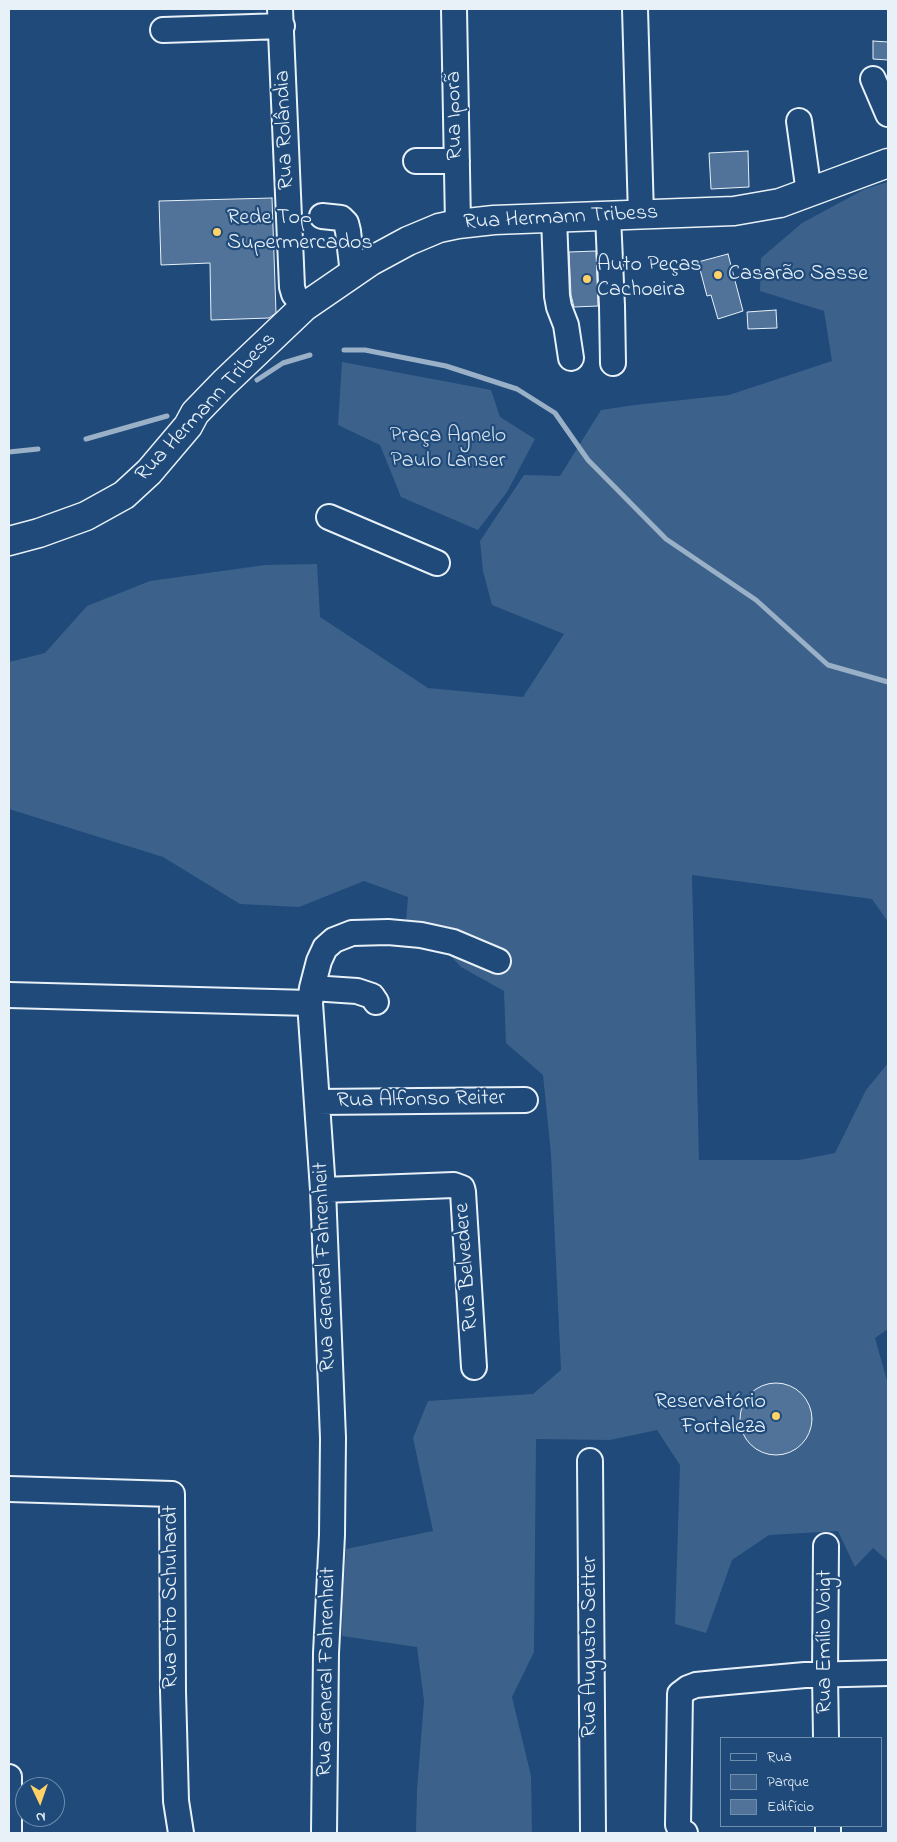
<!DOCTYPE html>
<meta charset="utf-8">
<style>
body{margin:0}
#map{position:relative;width:897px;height:1842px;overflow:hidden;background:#1f4a7a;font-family:"Indie Flower",sans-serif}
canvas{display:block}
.frame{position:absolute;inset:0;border:10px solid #e8f1f8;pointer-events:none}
.legend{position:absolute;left:720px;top:1737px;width:162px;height:90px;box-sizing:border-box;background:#1f4a7a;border:1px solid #6f8dac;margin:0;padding:6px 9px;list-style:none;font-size:15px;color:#e8f1f8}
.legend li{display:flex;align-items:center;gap:10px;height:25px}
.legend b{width:25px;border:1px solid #6f8dac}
.north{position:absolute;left:15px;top:1777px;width:50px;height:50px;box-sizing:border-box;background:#1f4a7a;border:1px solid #6f8dac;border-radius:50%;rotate:177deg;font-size:14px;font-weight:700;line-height:20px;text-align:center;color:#e8f1f8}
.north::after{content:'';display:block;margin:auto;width:18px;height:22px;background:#ffd166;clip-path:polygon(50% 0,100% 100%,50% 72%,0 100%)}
</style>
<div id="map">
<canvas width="897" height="1842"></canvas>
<div class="frame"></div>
<ul class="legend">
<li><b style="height:6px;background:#1f4a7a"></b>Rua</li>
<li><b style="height:14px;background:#3c628c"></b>Parque</li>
<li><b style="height:14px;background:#517399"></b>Edifício</li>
</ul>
<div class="north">N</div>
</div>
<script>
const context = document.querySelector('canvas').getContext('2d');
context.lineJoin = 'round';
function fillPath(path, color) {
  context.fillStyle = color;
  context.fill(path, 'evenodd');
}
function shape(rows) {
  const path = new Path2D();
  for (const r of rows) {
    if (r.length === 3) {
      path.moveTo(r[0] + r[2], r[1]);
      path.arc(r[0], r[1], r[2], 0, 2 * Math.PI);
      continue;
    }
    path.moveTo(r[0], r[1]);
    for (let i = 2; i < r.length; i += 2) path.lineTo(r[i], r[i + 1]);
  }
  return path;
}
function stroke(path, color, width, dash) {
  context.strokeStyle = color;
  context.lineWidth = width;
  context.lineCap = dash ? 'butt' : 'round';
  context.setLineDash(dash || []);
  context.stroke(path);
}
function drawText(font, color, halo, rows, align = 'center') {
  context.font = font + ' "Indie Flower",sans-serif';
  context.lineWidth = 4.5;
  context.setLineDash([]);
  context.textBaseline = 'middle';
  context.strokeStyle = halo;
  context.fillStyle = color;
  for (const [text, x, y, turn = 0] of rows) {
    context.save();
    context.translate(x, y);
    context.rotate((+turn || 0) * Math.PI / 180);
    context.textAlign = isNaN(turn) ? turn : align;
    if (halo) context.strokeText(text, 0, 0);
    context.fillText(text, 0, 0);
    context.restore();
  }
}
const green = shape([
 [888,182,888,922,872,899,692,875,699,1160,799,1160,835,1153,866,1090,888,1063,888,1060,888,1329,875,1338,888,1384,888,1561,873,1548,855,1567,838,1531,769,1535,732,1560,706,1633,675,1624,680,1465,657,1430,610,1440,536,1439,534,1652,512,1697,531,1776,532,1833,416,1833,417,1790,424,1701,417,1647,342,1636,343,1593,346,1549,433,1531,413,1438,428,1401,533,1394,561,1370,551,1154,543,1075,506,1043,504,991,461,967,441,946,419,946,404,948,408,897,364,881,299,907,240,904,163,857,9,809,9,662,45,653,87,606,150,581,265,565,317,564,320,617,428,688,523,697,564,634,492,605,483,571,480,541,524,475,560,476,601,410,635,405,729,395,832,361,824,311,760,291,761,258,802,223,865,189],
 [342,362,491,390,500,417,535,439,507,492,478,530,401,497,380,445,338,425]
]);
const stream = shape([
 [344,350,365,350,446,366,517,389,555,413,588,460,666,539,756,600,828,665,888,682],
 [257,380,283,363,310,355],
 [86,439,167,416],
 [9,452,38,449]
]);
const building = shape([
 [873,41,888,42,888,60,873,59,873,41],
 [748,151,749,187,711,189,709,153,748,151],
 [272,198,276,313,269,318,211,320,210,263,161,265,159,201,272,198],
 [596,251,598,306,574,307,571,295,569,252,596,251],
 [728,254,743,311,718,319,711,295,707,296,698,262,728,254],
 [776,310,777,328,748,329,747,312,776,310],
 [776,1419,36]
]);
const minor = shape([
 [280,9,292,287,294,294,304,307],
 [454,9,458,224],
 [635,9,641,215],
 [163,30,282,26],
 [873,79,888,114],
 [799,121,809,193],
 [416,161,457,161],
 [322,216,341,218,346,223,348,231,353,274],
 [608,216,612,306,613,363],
 [554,218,557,296,559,307,566,325,571,358],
 [329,517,437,563],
 [312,988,357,991,372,996,376,1002],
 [9,995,310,1003],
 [317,1102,525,1100],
 [323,1190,454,1185,462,1188,463,1192,474,1367],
 [590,1461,593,1833],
 [9,1489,172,1494,173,1691,176,1801,181,1833],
 [826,1546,825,1675,826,1738],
 [9,1777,9,1833],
 [828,1826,828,1833],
 [324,1833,326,1653,332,1535,333,1438,323,1190,310,1003,312,988,319,961,325,948,334,940,352,933,388,932,421,935,453,942,498,961],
 [685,1833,681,1831,678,1825,680,1694,688,1688,696,1685,727,1682,805,1675,888,1673]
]);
const major = shape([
 [9,541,39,533,86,516,124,495,149,472,188,426,195,413,224,383,304,307,371,261,408,241,439,228,458,224,494,220,734,211,780,203,888,163]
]);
const markers = [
 [217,232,5,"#ffd166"],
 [718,275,5,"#ffd166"],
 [587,279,5,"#ffd166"],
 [776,1416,5,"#ffd166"]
];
const streetNames = [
 ["Rua Iporã",456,116,-91],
 ["Rua Rolândia",286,130,-92],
 ["Rua Hermann Tribess",561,219,-3],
 ["Rua Hermann Tribess",207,408,-47],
 ["Rua Alfonso Reiter",421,1101,-1],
 ["Rua General Fahrenheit",326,1267,-92],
 ["Rua Belvedere",468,1267,-94],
 ["Rua Otto Schuhardt",172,1597,-90],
 ["Rua Emílio Voigt",826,1642,-90],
 ["Rua Augusto Setter",591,1647,-90],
 ["Rua General Fahrenheit",328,1672,-89]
];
const poiNames = [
 ["Rede Top",227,219],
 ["Supermercados",227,244],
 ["Auto Peças",597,266],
 ["Cachoeira",597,291],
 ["Casarão Sasse",728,275],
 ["Reservatório",766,1403,"right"],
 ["Fortaleza",766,1428,"right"]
];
const parkNames = [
 ["Praça Agnelo",448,437],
 ["Paulo Lanser",448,462]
];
fillPath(green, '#3c628c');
stroke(stream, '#9ab0c7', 5);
fillPath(building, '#517399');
stroke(building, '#e8f1f8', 1);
stroke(minor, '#e8f1f8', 28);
stroke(major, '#e8f1f8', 31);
stroke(minor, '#1f4a7a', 24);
stroke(major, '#1f4a7a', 28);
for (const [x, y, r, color] of markers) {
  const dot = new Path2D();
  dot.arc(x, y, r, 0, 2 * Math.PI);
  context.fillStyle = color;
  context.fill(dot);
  stroke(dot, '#1f4a7a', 2);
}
drawText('22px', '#e8f1f8', '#1f4a7a', streetNames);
drawText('22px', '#e8f1f8', '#1f4a7a', poiNames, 'left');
drawText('22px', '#d7e3ed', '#1f4a7a', parkNames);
</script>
